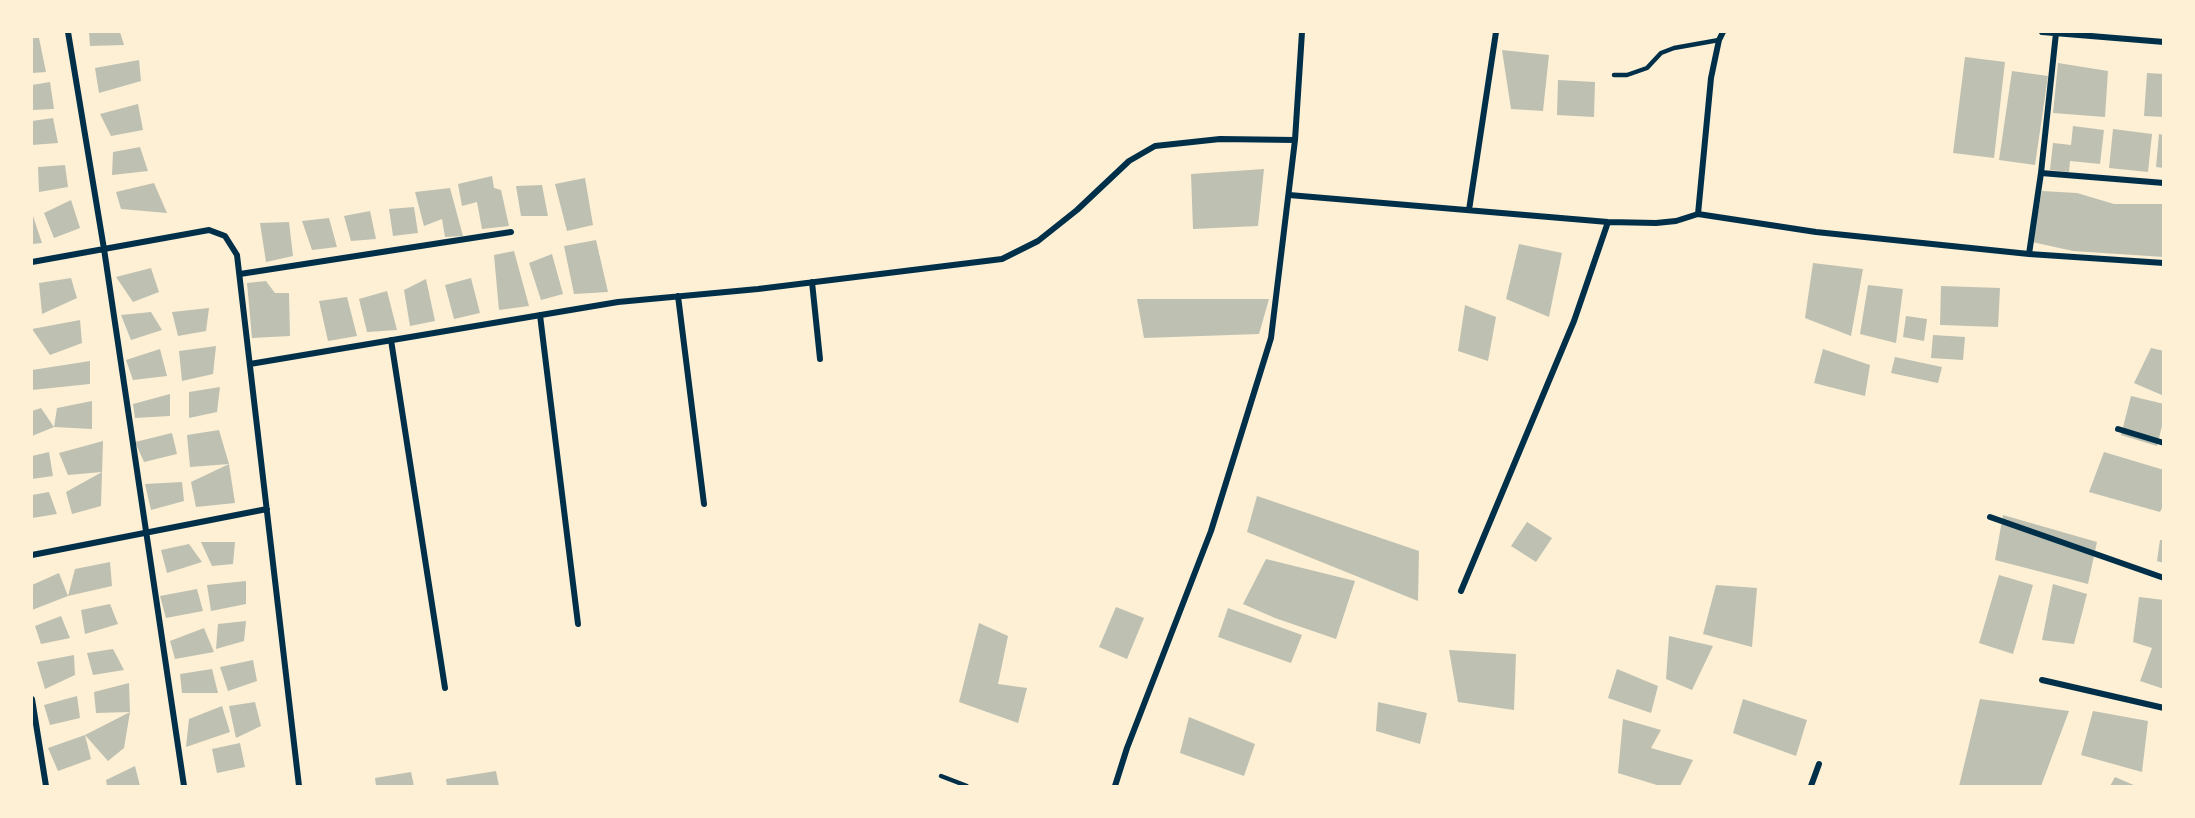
<!DOCTYPE html>
<style>
body{margin:0}
#map{position:relative;width:2195px;height:818px;overflow:hidden;background:#fdf0d5;font-family:"Source Sans 3",sans-serif}
canvas{display:block}
.frame{position:absolute;inset:0;border:33px solid #fdf0d5;pointer-events:none}
</style>
<div id="map">
<canvas width="2195" height="818"></canvas>
<div class="frame"></div>
</div>
<script>
const context = document.querySelector('canvas').getContext('2d');
context.lineJoin = 'round';
function fillPath(path, color) {
  context.fillStyle = color;
  context.fill(path, 'evenodd');
}
function shape(rows) {
  const path = new Path2D();
  for (const r of rows) {
    path.moveTo(r[0], r[1]);
    for (let i = 2; i < r.length; i += 2) path.lineTo(r[i], r[i + 1]);
  }
  return path;
}
function stroke(path, color, width, dash) {
  context.strokeStyle = color;
  context.lineWidth = width;
  context.lineCap = dash ? 'butt' : 'round';
  context.setLineDash(dash || []);
  context.stroke(path);
}
const building = shape([
 [89,32,120,32,124,45,90,46],
 [32,38,39,38,46,72,32,73],
 [1502,50,1549,55,1543,111,1511,109],
 [1965,57,2005,62,1994,158,1953,153],
 [139,60,141,81,99,93,95,68],
 [2058,63,2108,71,2105,117,2053,113],
 [2012,71,2048,76,2035,165,1999,160],
 [2147,73,2164,74,2164,117,2144,116],
 [1558,80,1595,82,1594,117,1557,115],
 [50,82,54,109,32,110,32,85],
 [138,104,143,130,111,136,100,114],
 [53,118,58,143,32,145,32,121],
 [2073,126,2104,130,2100,164,2070,161,2069,172,2050,170,2053,143,2071,145],
 [2113,129,2152,134,2148,172,2109,168],
 [2159,134,2164,135,2164,168,2156,167],
 [140,147,148,171,112,175,113,152],
 [65,165,68,187,39,192,38,167],
 [1264,169,1258,226,1193,229,1191,174],
 [492,176,494,188,501,190,509,226,482,229,477,202,462,206,458,184],
 [585,178,593,225,567,231,555,184],
 [154,183,167,213,121,209,116,192],
 [542,185,548,216,521,216,516,186],
 [450,188,463,236,445,237,442,219,424,226,415,192],
 [2042,191,2077,193,2114,204,2164,204,2164,257,2073,251,2032,242],
 [71,200,80,228,54,238,44,213],
 [414,207,418,233,393,236,389,209],
 [370,211,376,239,351,241,344,216],
 [32,213,42,243,32,244],
 [329,218,337,247,312,250,302,221],
 [289,222,293,256,266,262,260,223],
 [596,240,608,292,574,294,564,246],
 [1519,244,1562,253,1549,317,1506,299],
 [514,251,529,306,499,310,494,255],
 [552,254,563,294,541,300,529,263],
 [1813,263,1863,269,1851,336,1805,318],
 [151,268,159,292,133,302,116,277],
 [71,278,77,298,42,314,39,283],
 [471,278,480,313,454,319,445,285],
 [426,279,435,321,410,326,404,290],
 [266,281,275,293,289,293,290,336,252,338,247,283],
 [1868,285,1903,289,1896,343,1860,334],
 [1941,286,2000,288,1998,327,1940,325],
 [387,291,397,330,367,332,359,299],
 [347,297,357,336,328,341,319,301],
 [1137,299,1269,299,1259,334,1144,338],
 [1465,305,1496,317,1488,361,1458,351],
 [209,308,206,331,178,336,172,312],
 [151,312,162,330,131,340,121,315],
 [1906,316,1927,319,1924,341,1903,337],
 [80,320,82,343,50,355,32,329],
 [1933,335,1965,337,1963,360,1931,358],
 [216,346,213,374,182,381,179,351],
 [2151,348,2164,351,2164,396,2134,383],
 [160,349,167,376,133,380,126,360],
 [1823,349,1870,365,1865,396,1814,383],
 [1895,357,1942,367,1938,383,1891,373],
 [90,361,90,384,32,390,32,370],
 [220,387,217,412,189,418,189,392],
 [170,394,170,416,135,418,133,404],
 [2131,396,2164,404,2164,418,2157,446,2121,435],
 [92,401,92,429,54,427,57,408],
 [41,408,54,427,32,436,32,411],
 [219,430,229,464,190,467,187,435],
 [172,433,177,454,144,462,135,442],
 [103,441,101,506,72,514,66,492,102,472,68,475,59,453],
 [49,452,53,476,32,479,32,456],
 [2104,452,2164,470,2164,504,2160,512,2089,492],
 [229,464,235,503,196,507,191,482],
 [182,482,184,501,151,510,145,484],
 [49,492,57,514,32,518,32,495],
 [1257,496,1419,551,1418,601,1247,532],
 [2003,515,2097,542,2088,584,1995,560],
 [1527,522,1552,538,1536,562,1511,546],
 [2160,540,2164,540,2164,563,2157,561],
 [201,542,235,542,233,564,212,566],
 [189,544,202,562,167,573,161,550],
 [1266,559,1355,581,1336,639,1275,618,1243,604],
 [110,562,112,586,68,596,75,569],
 [59,573,68,596,32,610,32,585],
 [1999,575,2033,585,2013,654,1979,643],
 [246,581,246,604,211,611,207,585],
 [2053,584,2087,594,2074,644,2042,640],
 [1716,585,1757,588,1752,647,1703,634],
 [197,589,203,611,166,618,160,596],
 [2139,597,2164,600,2164,689,2140,681,2152,648,2133,642],
 [110,604,118,624,85,634,81,610],
 [1116,607,1144,618,1127,659,1099,647],
 [1228,608,1302,635,1291,663,1218,637],
 [61,616,70,638,41,644,35,626],
 [246,621,244,641,216,649,218,624],
 [979,623,1008,636,998,684,1027,688,1018,723,959,702],
 [204,628,214,652,175,659,170,641],
 [1669,636,1713,646,1692,690,1666,679],
 [113,649,124,670,93,675,87,653],
 [1449,650,1516,654,1514,710,1458,702],
 [74,655,75,675,45,689,37,662],
 [253,660,257,681,228,691,220,667],
 [212,669,218,693,182,693,180,674],
 [1617,669,1658,686,1651,713,1608,698],
 [129,683,130,712,96,713,94,692],
 [77,696,80,718,50,725,44,705],
 [1743,699,1807,720,1796,756,1733,733],
 [1980,699,2069,711,2041,786,1959,786],
 [255,702,261,726,236,738,229,706],
 [1378,702,1427,713,1420,744,1376,731],
 [222,706,230,732,186,747,189,719],
 [2093,711,2148,721,2142,772,2081,755],
 [130,712,124,748,108,761,85,735,91,759,58,771,48,748,85,735],
 [1189,717,1255,744,1244,776,1180,753],
 [1623,719,1661,730,1651,748,1693,760,1680,786,1660,786,1618,773],
 [240,743,245,767,217,773,212,749],
 [135,766,140,786,107,786,106,780],
 [496,771,499,786,447,786,446,779],
 [411,772,414,786,376,786,375,778],
 [2115,777,2136,786,2110,786]
]);
const service = shape([
 [1614,75,1627,75,1647,68,1661,53,1674,48,1719,40],
 [941,776,967,786]
]);
const minor = shape([
 [68,32,104,249,184,786],
 [2042,32,2164,42],
 [2041,173,2164,183],
 [1289,195,1608,222,1656,223,1676,221,1698,214,1816,232,2029,254,2164,263],
 [1469,210,1496,32],
 [1698,214,1711,78,1719,40,1723,32],
 [2029,254,2041,173,2056,33],
 [32,262,209,230,225,236,237,255,299,786],
 [240,274,511,232],
 [812,282,820,359],
 [678,296,704,504],
 [540,315,578,624],
 [391,340,445,688],
 [250,364,618,302,758,289,1002,259,1038,241,1077,210,1129,161,1155,146,1220,139,1295,140],
 [2118,429,2164,443],
 [1990,517,2164,578],
 [32,555,267,509],
 [1461,591,1574,321,1608,222],
 [2042,680,2164,708],
 [32,699,46,786],
 [1115,786,1127,748,1211,531,1271,338,1295,140,1302,32],
 [1811,786,1819,764]
]);
fillPath(building, '#bec0b2');
stroke(service, '#003049', 4.5);
stroke(minor, '#003049', 6);
</script>
